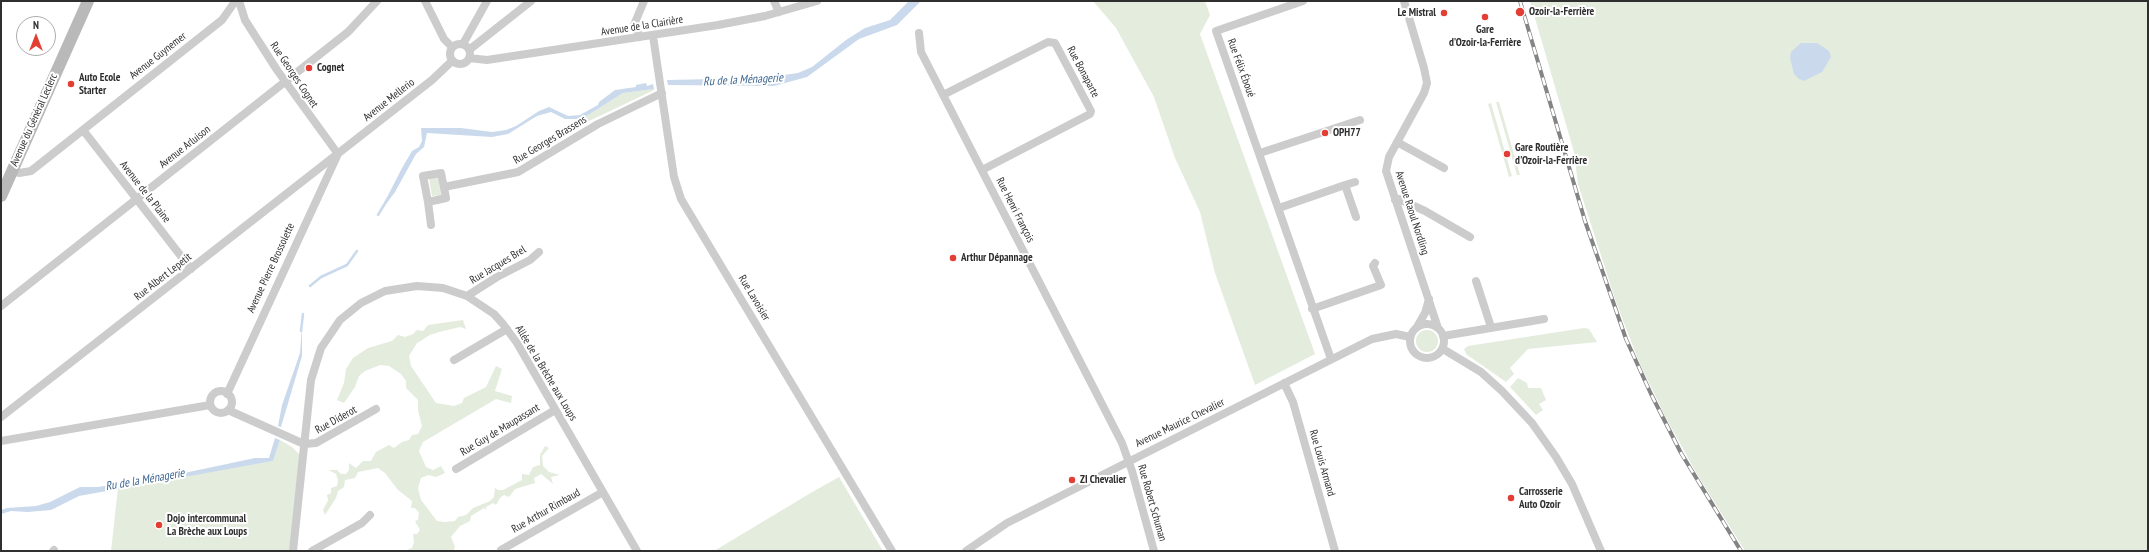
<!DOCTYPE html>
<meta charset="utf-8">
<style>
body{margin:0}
#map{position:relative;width:2149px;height:552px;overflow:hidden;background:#fff;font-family:"PT Sans Narrow",sans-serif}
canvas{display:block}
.frame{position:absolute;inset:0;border:2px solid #2f2f2f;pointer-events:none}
.north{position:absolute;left:16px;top:16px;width:40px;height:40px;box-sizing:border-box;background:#fff;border:1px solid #acacac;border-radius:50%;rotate:0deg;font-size:11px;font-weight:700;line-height:16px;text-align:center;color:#2f2f2f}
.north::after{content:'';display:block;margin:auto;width:14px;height:18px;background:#e33e34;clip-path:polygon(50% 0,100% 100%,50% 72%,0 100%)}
</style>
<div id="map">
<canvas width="2149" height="552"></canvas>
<div class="frame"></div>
<div class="north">N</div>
</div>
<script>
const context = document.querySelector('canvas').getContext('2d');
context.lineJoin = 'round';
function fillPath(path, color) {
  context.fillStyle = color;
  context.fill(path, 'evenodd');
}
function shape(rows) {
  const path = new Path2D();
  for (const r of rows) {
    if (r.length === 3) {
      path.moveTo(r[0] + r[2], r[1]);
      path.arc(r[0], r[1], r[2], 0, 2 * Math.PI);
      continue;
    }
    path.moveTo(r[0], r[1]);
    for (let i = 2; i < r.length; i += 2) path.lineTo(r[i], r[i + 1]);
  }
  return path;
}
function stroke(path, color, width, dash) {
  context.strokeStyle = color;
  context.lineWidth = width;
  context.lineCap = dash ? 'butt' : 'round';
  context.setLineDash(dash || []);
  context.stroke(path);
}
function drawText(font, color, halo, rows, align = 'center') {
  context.font = font + ' "PT Sans Narrow",sans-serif';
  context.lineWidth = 4;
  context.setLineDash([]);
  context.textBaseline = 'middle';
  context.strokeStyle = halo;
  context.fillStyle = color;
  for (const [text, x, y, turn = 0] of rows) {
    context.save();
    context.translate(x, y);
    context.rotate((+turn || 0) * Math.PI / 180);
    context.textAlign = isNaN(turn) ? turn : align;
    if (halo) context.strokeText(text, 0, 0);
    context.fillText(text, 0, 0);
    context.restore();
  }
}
const green = shape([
 [1093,1,1205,1,1210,15,1200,34,1315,354,1255,385,1215,273,1200,212,1175,158,1154,97,1116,28],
 [1530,1,2148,1,2148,551,1745,551,1697,474,1666,418,1639,362,1616,302,1578,184,1574,152],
 [654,89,654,90,587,122,585,117,623,93],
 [1496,102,1499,102,1520,175,1517,175],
 [1491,103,1512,176,1509,177,1488,104],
 [438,177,441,195,432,196,429,178],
 [463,320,466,329,460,327,443,331,430,335,417,343,409,356,411,366,436,403,454,406,462,403,464,398,486,387,496,366,502,369,495,391,512,396,511,403,496,399,423,442,419,451,426,467,433,470,441,466,445,473,436,477,429,475,421,478,418,488,421,500,437,521,445,522,455,521,458,517,466,515,473,508,490,501,494,497,495,488,498,490,503,490,522,480,522,474,529,475,533,467,540,465,540,455,545,446,549,448,542,456,543,466,549,472,560,475,551,477,553,484,541,474,534,478,535,483,515,489,509,497,504,495,500,498,496,505,493,503,486,507,486,510,484,508,471,516,470,521,460,526,451,537,455,547,453,551,404,551,412,548,414,542,413,534,417,534,420,530,415,521,418,520,419,513,415,508,411,508,412,501,398,490,385,473,378,468,358,472,355,478,345,480,344,487,338,491,336,498,325,515,323,510,328,500,327,495,331,493,331,488,337,486,338,480,336,474,329,470,337,470,341,474,346,474,349,470,349,463,356,468,363,461,371,461,376,452,389,445,394,448,402,442,409,440,412,435,418,434,422,426,418,411,418,400,406,388,406,381,401,374,389,366,380,365,365,371,359,376,355,387,344,403,337,400,344,383,346,369,353,358,368,348,392,341,398,335,405,337,413,334,417,330,423,331,428,325],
 [1584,328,1589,329,1597,342,1528,349,1510,368,1514,374,1506,382,1466,354,1464,349,1468,346],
 [1427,341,11],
 [1518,378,1527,383,1528,388,1541,388,1546,400,1539,404,1543,410,1536,415,1510,387],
 [280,440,292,447,303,458,293,551,111,551,118,488,273,461],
 [839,477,883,551,714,551,814,491]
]);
const water = shape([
 [909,1,921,1,897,25,859,39,807,77,774,86,668,85,667,80,763,78,798,73,812,67,846,40,865,28,890,20],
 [1801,43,1817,43,1829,51,1831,57,1822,72,1804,81,1799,79,1794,74,1790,58,1791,52],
 [646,83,647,86,653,84,654,89,623,93,585,117,578,119,565,119,551,112,537,116,508,134,492,137,427,133,424,147,416,154,395,192,378,215,402,168,412,151,419,147,422,141,421,128,461,128,492,132,506,130,516,126,539,111,549,107,568,116,580,115,598,105,599,102,615,90,636,87,636,85],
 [302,326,302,356,281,427,278,426,282,405,300,353],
 [275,438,280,440,273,461,79,496,51,510,28,512,11,511,1,514,1,510,7,508,36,506,50,502,80,487,98,487,170,476,255,458,269,458]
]);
const stream = shape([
 [378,215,390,195],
 [310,286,321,277,347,265,357,251],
 [301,331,303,314]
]);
const street = shape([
 [425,1,444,39,452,47],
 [774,1,779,12],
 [1303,1,1216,31,1331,359],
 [1404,1,1424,68,1427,83,1424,93,1389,157,1386,171,1438,328],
 [240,4,245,20,277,70,338,154],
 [919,33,921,52,1122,443,1132,471,1154,551],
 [653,36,674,177,681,199,892,551],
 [640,37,634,25,644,1],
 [460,54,10],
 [463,44,487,1],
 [469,50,531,1],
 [469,58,487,60,718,25,765,16,817,1],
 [943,95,1048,42,1055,43,1091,111,1090,114,982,170],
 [83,130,191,269],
 [1397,142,1444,168],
 [1260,153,1360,120],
 [12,171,19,173,31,171,222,20,234,3],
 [441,173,446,198,428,202,423,176,441,173],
 [1345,185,1355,182],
 [444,187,518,172,598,124,662,93],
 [1395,200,1399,199,1425,211,1470,237],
 [428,202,431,225],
 [1279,208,1345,185,1356,217],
 [1476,281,1491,327],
 [467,296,497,277,530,260,539,252],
 [1,306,348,32,377,1],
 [1312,309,1381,285,1373,266,1375,263],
 [1427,341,17],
 [1417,327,1425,313,1429,299],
 [1443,336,1544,319],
 [1443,349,1481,372,1502,391,1532,423,1556,457,1572,484,1601,551],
 [454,360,507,329],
 [1284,383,1293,402,1335,551],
 [221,402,11],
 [227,394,337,156],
 [228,410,304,444,316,443,376,409],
 [1,417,432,80,452,61],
 [1,441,210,405],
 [456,469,555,410],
 [501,550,603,492],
 [53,551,54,550],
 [293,551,311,380,321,348,340,320,361,303,385,291,417,286,443,288,467,296,494,314,503,324,517,343,637,551],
 [312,551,362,523,370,515],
 [966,551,1007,523,1372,339,1396,334,1410,337]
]);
const secondary = shape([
 [1,196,88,1]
]);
const rail = shape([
 [1520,1,1585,221,1626,339,1651,394,1681,453,1741,551]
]);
const markers = [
 [1520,12,5,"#e33e34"],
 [1444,13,4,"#e33e34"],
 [1485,17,4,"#e33e34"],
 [309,68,4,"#e33e34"],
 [71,84,4,"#e33e34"],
 [1325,133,4,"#e33e34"],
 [1507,154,4,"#e33e34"],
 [953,258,4,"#e33e34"],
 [1072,480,4,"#e33e34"],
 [1511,498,4,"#e33e34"],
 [159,525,4,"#e33e34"]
];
const poiNames = [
 ["Ozoir-la-Ferrière",1529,12],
 ["Le Mistral",1436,13,"right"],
 ["Gare",1485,30,"center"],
 ["d'Ozoir-la-Ferrière",1485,43,"center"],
 ["Cognet",317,68],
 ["Auto Ecole",79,78],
 ["Starter",79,91],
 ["OPH77",1333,133],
 ["Gare Routière",1515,148],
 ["d'Ozoir-la-Ferrière",1515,161],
 ["Arthur Dépannage",961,258],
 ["ZI Chevalier",1080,480],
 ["Carrosserie",1519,492],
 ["Auto Ozoir",1519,505],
 ["Dojo intercommunal",167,519],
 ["La Brèche aux Loups",167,532]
];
const streetNames = [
 ["Avenue de la Clairière",642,26,-9],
 ["Avenue Guynemer",158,56,-38],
 ["Rue Félix Éboué",1241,68,70],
 ["Rue Bonaparte",1083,72,62],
 ["Rue Georges Cognet",294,75,56],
 ["Avenue Mellerio",389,100,-38],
 ["Avenue du Général Leclerc",34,120,-66],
 ["Rue Georges Brassens",550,140,-31],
 ["Avenue Arluison",185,147,-38],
 ["Avenue de la Plaine",145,192,52],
 ["Rue Henri François",1015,210,63],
 ["Avenue Raoul Nordling",1412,213,72],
 ["Rue Jacques Brel",498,265,-31],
 ["Avenue Pierre Brossolette",271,268,-65],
 ["Rue Albert Lepetit",163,277,-38],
 ["Rue Lavoisier",754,298,59],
 ["Allée de la Brèche aux Loups",546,373,59],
 ["Rue Diderot",336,420,-29],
 ["Avenue Maurice Chevalier",1180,423,-26],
 ["Rue Guy de Maupassant",500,430,-31],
 ["Rue Louis Armand",1322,463,74],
 ["Rue Robert Schuman",1152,503,74],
 ["Rue Arthur Rimbaud",546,511,-30]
];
const waterNames = [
 ["Ru de la Ménagerie",743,80,-3],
 ["Ru de la Ménagerie",145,480,-10]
];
fillPath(green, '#e3ecdd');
fillPath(water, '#cadaec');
stroke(stream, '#cadaec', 2.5);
stroke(street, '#ccc', 8);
stroke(secondary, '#b9b9b9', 12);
stroke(rail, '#848484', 4);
stroke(rail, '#fff', 2.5, [8]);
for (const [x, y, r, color] of markers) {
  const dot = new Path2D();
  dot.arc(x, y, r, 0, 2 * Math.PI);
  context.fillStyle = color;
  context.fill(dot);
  stroke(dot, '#fff', 1.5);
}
drawText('bold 11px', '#2f2f2f', '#fff', poiNames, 'left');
drawText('11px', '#2f2f2f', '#fff', streetNames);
drawText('italic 12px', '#3e6691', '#fff', waterNames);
</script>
